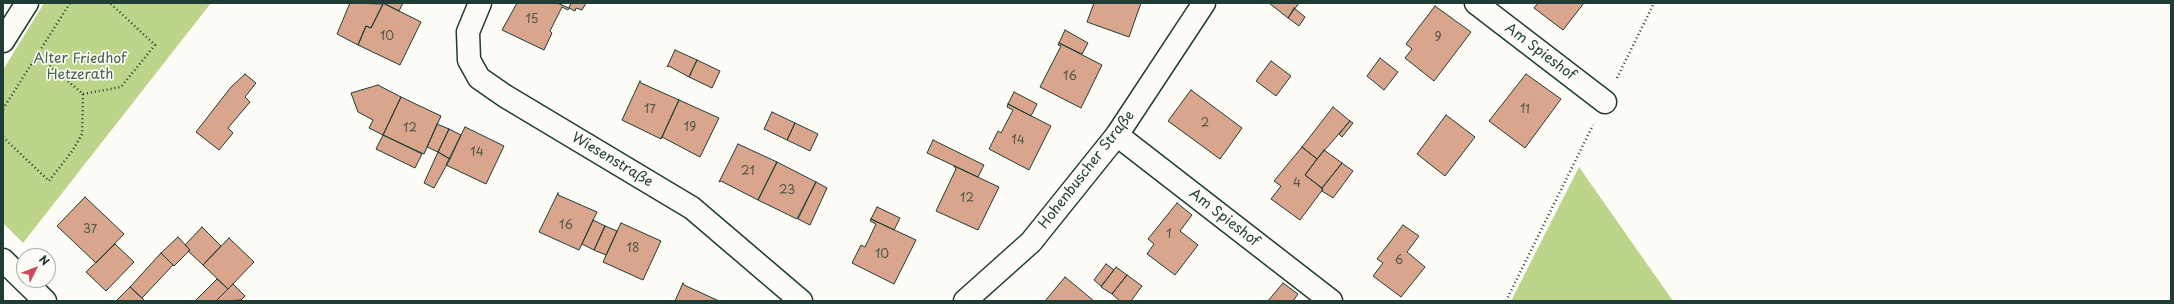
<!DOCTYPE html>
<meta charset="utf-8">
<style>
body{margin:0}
#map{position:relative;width:2174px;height:304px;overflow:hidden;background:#fdfcf7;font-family:"Playpen Sans",sans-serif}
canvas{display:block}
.frame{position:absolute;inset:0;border:4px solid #1f3d34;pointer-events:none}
.north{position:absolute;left:16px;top:248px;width:40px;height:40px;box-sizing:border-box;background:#fdfcf7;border:1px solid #a4b0a9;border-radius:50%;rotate:47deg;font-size:11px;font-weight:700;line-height:16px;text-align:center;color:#1f3d34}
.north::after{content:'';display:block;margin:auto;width:14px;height:18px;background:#d1495b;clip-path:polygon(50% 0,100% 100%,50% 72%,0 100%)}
</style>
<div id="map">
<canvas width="2174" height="304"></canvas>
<div class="frame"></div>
<div class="north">N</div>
</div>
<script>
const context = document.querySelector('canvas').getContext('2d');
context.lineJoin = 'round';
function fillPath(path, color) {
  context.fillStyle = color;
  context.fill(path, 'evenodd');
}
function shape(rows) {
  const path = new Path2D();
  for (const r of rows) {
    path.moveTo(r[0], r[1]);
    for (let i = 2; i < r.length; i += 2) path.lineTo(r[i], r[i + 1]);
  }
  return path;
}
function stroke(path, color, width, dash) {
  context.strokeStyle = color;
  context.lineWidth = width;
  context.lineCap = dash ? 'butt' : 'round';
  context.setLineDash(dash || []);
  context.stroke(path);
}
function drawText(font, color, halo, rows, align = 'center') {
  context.font = font + ' "Playpen Sans",sans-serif';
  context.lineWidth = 3.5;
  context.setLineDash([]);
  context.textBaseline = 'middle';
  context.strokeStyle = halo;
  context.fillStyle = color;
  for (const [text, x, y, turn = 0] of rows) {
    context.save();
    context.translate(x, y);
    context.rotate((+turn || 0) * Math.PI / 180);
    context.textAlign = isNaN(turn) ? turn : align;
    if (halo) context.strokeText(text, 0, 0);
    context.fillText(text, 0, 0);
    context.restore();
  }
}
const green = shape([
 [44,3,211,3,23,243,3,223,3,70],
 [1579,167,1673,301,1511,301]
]);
const building = shape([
 [350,3,383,4,371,28,366,26,358,45,337,34,350,3],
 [380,3,383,3,421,22,400,65,358,45,366,26,371,28,383,4,380,3],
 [383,3,403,3,399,11,383,3],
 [517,3,557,3,569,8,568,10,562,7,550,31,552,33,544,50,502,30,517,3],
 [571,3,586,3,582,10,576,8,575,11,569,8,571,3],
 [1094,3,1141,3,1129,37,1087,22,1094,3],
 [1269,3,1299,3,1288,18,1269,3],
 [1538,3,1584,3,1563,30,1534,8,1538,3],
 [1435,6,1471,32,1434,81,1405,58,1412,49,1406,44,1435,6],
 [1294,8,1305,17,1299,26,1288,18,1294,8],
 [1065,30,1088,43,1082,54,1059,43,1065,30],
 [1059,43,1102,65,1081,108,1040,87,1061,46,1058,45,1059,43],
 [675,50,697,60,689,77,669,66,667,67,675,50],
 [1380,58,1398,72,1384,90,1367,76,1380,58],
 [697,60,720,71,712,88,689,77,697,60],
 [1271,61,1291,76,1276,96,1256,81,1271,61],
 [245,74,256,83,245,97,250,102,228,128,233,133,219,150,196,132,231,87,245,74],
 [1526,74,1561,99,1525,148,1489,121,1526,74],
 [640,81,641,83,679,100,661,139,622,120,640,81],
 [378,85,401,97,383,135,369,128,373,120,358,112,351,93,378,85],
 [1191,90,1242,128,1220,159,1168,121,1191,90],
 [1014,92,1037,104,1031,116,1008,104,1014,92],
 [401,97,441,116,424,154,383,135,401,97],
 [679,100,719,118,700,157,662,137,661,139,679,100],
 [1008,104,1051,126,1029,170,989,149,998,131,1001,133,1013,110,1007,107,1008,104],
 [1333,107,1350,121,1317,159,1302,147,1333,107],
 [772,112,795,123,787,140,764,129,772,112],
 [1446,115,1475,137,1445,176,1417,154,1446,115],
 [1350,121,1353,123,1342,137,1339,134,1350,121],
 [795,123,818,134,810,151,787,140,795,123],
 [437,124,449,129,438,152,427,147,437,124],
 [465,127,504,146,486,184,446,165,465,127],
 [449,129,461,135,450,159,438,152,449,129],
 [383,135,422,154,415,168,376,149,383,135],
 [933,140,984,165,978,177,927,153,933,140],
 [738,144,777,162,758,200,721,181,719,182,738,144],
 [1302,147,1317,159,1305,175,1323,189,1300,220,1271,199,1281,186,1274,181,1302,147],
 [1324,150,1342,163,1322,188,1305,175,1324,150],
 [438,152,450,159,434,188,424,183,438,152],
 [777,162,816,182,797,219,758,200,777,162],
 [1342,163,1353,171,1333,198,1322,191,1322,188,1342,163],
 [954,166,999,187,978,230,936,211,956,169,954,166],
 [816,182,827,188,810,225,798,219,816,182],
 [558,193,558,195,597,212,579,250,539,232,558,193],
 [85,197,124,234,96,263,57,226,85,197],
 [1177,203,1192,215,1180,231,1198,245,1175,275,1147,254,1154,244,1148,239,1177,203],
 [877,207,900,218,894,230,871,219,877,207],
 [871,219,916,240,894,284,852,263,861,245,865,247,876,224,870,221,871,219],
 [593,220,605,226,594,250,582,244,593,220],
 [621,223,661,241,643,280,603,262,621,223],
 [1403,225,1419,236,1407,252,1425,267,1401,297,1373,276,1383,263,1377,259,1403,225],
 [605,226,617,231,606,255,594,250,605,226],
 [202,227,221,246,203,265,188,251,190,250,185,245,202,227],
 [178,237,190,250,174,266,161,253,178,237],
 [229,238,254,262,228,289,203,265,229,238],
 [115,244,134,262,106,291,86,272,115,244],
 [161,253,173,265,142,298,130,287,161,253],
 [1106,264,1114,270,1101,286,1094,280,1106,264],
 [1116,267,1127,275,1112,294,1101,287,1116,267],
 [1127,275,1142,286,1131,301,1120,301,1112,294,1127,275],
 [1065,277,1094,301,1045,301,1065,277],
 [217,279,228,289,216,301,195,301,217,279],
 [683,283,684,285,719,301,675,301,683,283],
 [1283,283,1298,294,1293,301,1268,301,1283,283],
 [233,284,245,296,241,300,216,301,233,284],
 [130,287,142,298,145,301,116,301,130,287]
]);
const path = shape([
 [1617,78,1654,3],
 [83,94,121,87,155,45,110,3],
 [3,109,70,3],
 [3,137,49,181,73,150,82,134,83,94,38,56],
 [1506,301,1593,125]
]);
const minor = shape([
 [480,3,468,32,469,60,479,78,505,96,692,208,801,301],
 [1476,3,1605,102],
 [3,41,27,3],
 [1117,135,1331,301]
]);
const tertiary = shape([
 [3,260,45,301],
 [965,301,1031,242,1117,135,1204,3]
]);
const numberNames = [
 ["15",532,20],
 ["10",387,37],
 ["9",1438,38],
 ["16",1070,77],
 ["17",650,110],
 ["11",1525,110],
 ["2",1205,124],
 ["19",690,128],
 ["12",410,129],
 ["14",1018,141],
 ["14",477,153],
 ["21",748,172],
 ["4",1297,184],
 ["23",787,191],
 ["12",967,199],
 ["16",566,226],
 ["37",90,230],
 ["1",1169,235],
 ["18",633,249],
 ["10",882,255],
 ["6",1399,261]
];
const streetNames = [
 ["Am Spieshof",1540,52,37],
 ["Wiesenstraße",612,160,31],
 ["Hohenbuscher Straße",1087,170,-52],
 ["Am Spieshof",1224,218,38]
];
const parkNames = [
 ["Alter Friedhof",80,59],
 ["Hetzerath",80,75]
];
fillPath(green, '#bdd58b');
fillPath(building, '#d9a68d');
stroke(building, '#1f3d34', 1);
stroke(minor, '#1f3d34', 25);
stroke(tertiary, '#1f3d34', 25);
stroke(path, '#1f3d34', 2.5, [1, 3]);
stroke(minor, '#fdfcf7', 22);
stroke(tertiary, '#fdfcf7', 22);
drawText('12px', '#4e574a', null, numberNames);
drawText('14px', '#1f3d34', '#fdfcf7', streetNames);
drawText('14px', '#46634a', '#fdfcf7', parkNames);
</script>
